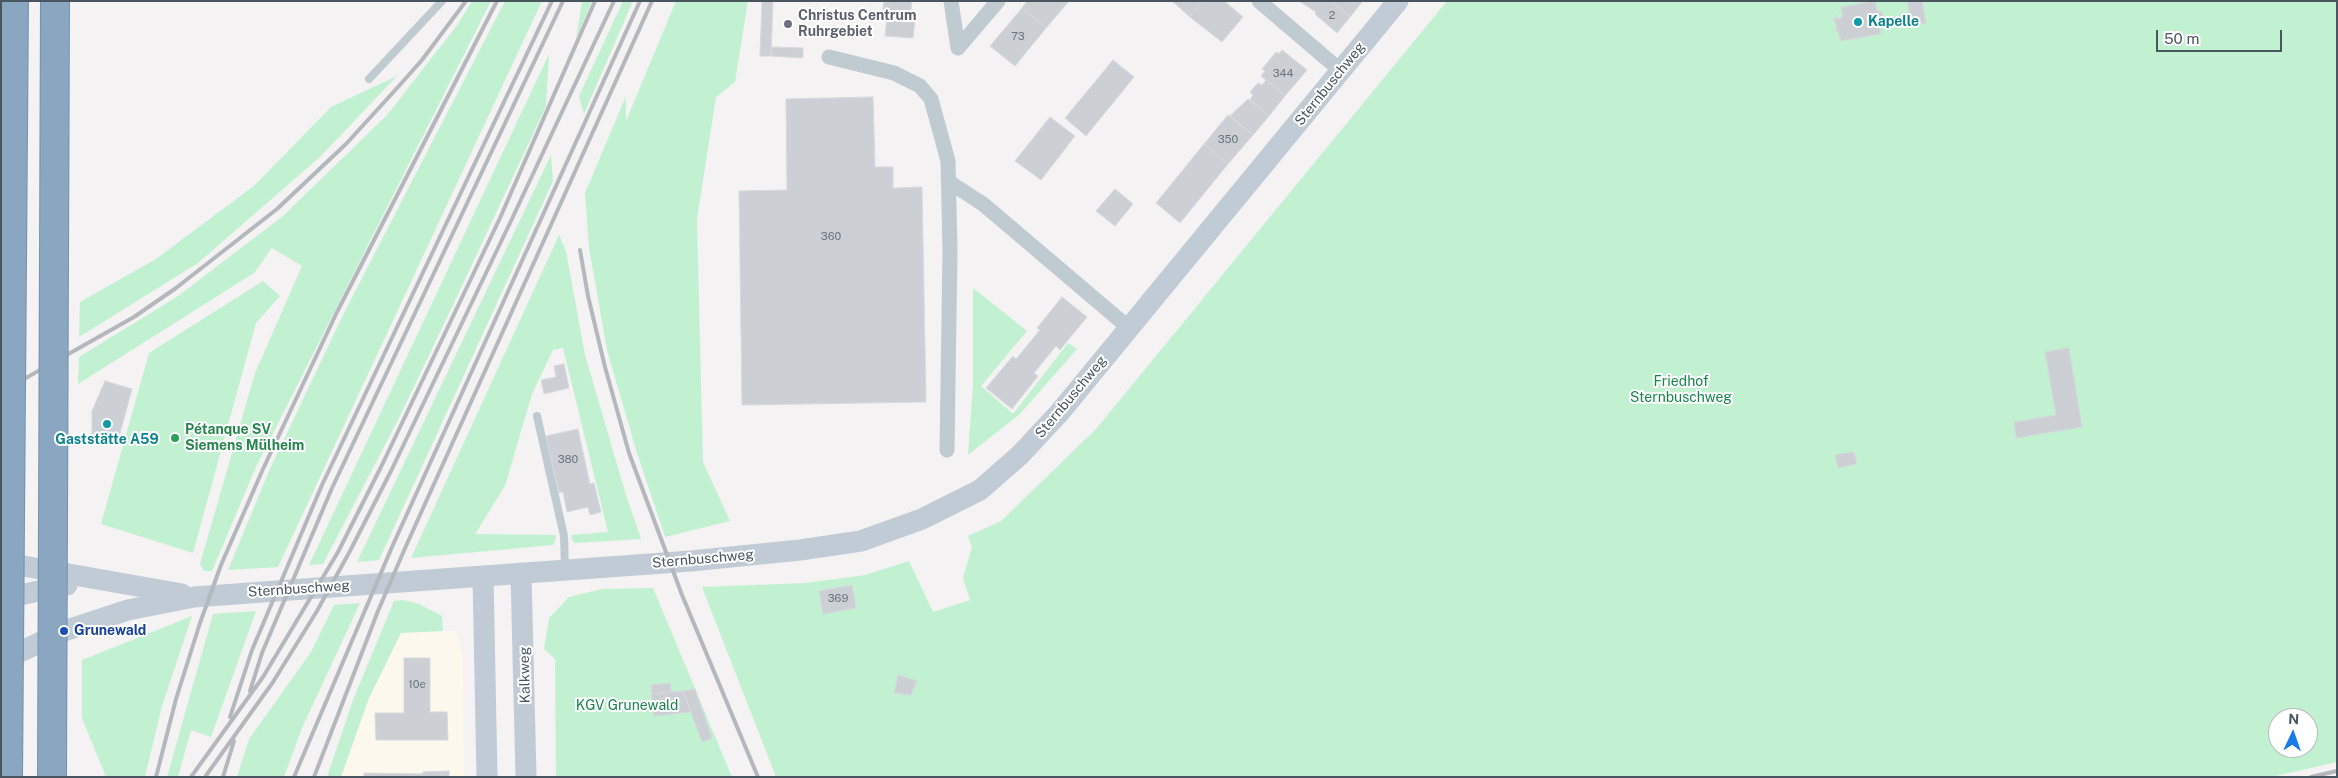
<!DOCTYPE html>
<meta charset="utf-8">
<style>
body{margin:0}
#map{position:relative;width:2338px;height:778px;overflow:hidden;background:#f4f2f2;font-family:"Public Sans",sans-serif}
canvas{display:block}
.frame{position:absolute;inset:0;border:2px solid #495660;pointer-events:none}
.north{position:absolute;left:2268px;top:708px;width:50px;height:50px;box-sizing:border-box;background:#fff;border:1px solid #b6bbbf;border-radius:50%;rotate:3deg;font-size:14px;font-weight:700;line-height:20px;text-align:center;color:#495660}
.north::after{content:'';display:block;margin:auto;width:18px;height:22px;background:#197be7;clip-path:polygon(50% 0,100% 100%,50% 72%,0 100%)}
.scale{position:absolute;left:2156px;top:30px;width:126px;height:22px;box-sizing:border-box;border:2px solid #495660;border-top:0;padding-left:6px;font-size:15px;line-height:18px;white-space:nowrap;color:#495660;-webkit-text-stroke:4px #fff;paint-order:stroke}
</style>
<div id="map">
<canvas width="2338" height="778"></canvas>
<div class="frame"></div>
<div class="north">N</div>
<div class="scale">50 m</div>
</div>
<script>
const context = document.querySelector('canvas').getContext('2d');
context.lineJoin = 'round';
function fillPath(path, color) {
  context.fillStyle = color;
  context.fill(path, 'evenodd');
}
function shape(rows) {
  const path = new Path2D();
  for (const r of rows) {
    path.moveTo(r[0], r[1]);
    for (let i = 2; i < r.length; i += 2) path.lineTo(r[i], r[i + 1]);
  }
  return path;
}
function stroke(path, color, width, dash) {
  context.strokeStyle = color;
  context.lineWidth = width;
  context.lineCap = dash ? 'butt' : 'round';
  context.setLineDash(dash || []);
  context.stroke(path);
}
function drawText(font, color, halo, rows, align = 'center') {
  context.font = font + ' "Public Sans",sans-serif';
  context.lineWidth = 4;
  context.setLineDash([]);
  context.textBaseline = 'middle';
  context.strokeStyle = halo;
  context.fillStyle = color;
  for (const [text, x, y, turn = 0] of rows) {
    context.save();
    context.translate(x, y);
    context.rotate((+turn || 0) * Math.PI / 180);
    context.textAlign = isNaN(turn) ? turn : align;
    if (halo) context.strokeText(text, 0, 0);
    context.fillText(text, 0, 0);
    context.restore();
  }
}
const commercial = shape([
 [456,631,463,655,464,777,341,777,369,698,401,632]
]);
const green = shape([
 [472,1,491,1,256,467,212,571,204,571,200,564,255,373,302,266,272,248,254,273,78,384,79,357,178,296,283,216,388,114,458,24],
 [505,1,542,1,278,567,228,570,269,471,344,313],
 [582,1,592,1,576,39,582,2],
 [623,1,633,1,584,114,579,96],
 [676,1,748,1,735,82,716,97,697,219,703,462,730,521,665,537,636,450,607,350,589,248,585,193,626,96,626,121],
 [1447,1,2337,1,2337,762,2271,777,776,777,702,587,806,583,865,575,909,561,933,612,970,600,963,578,972,547,968,536,1001,521,1096,429],
 [2278,718,2308,718,2308,748,2278,748],
 [549,54,546,106,461,288,400,416,323,564,309,565],
 [397,76,321,156,198,263,79,337,80,302,156,259,255,185,331,107],
 [551,155,553,181,379,560,357,562],
 [559,235,566,251,585,355,626,495,641,539,575,543,572,540,571,535,608,532,563,348,553,350,532,394,505,486,475,534,556,535,555,542,553,545,411,558],
 [263,281,280,296,256,323,193,553,101,524,149,353],
 [973,288,1027,331,981,386,1013,414,1068,343,1077,349,1020,414,968,455,973,384],
 [653,588,732,777,556,777,555,659,544,649,549,618,569,597,602,589],
 [403,600,419,604,442,616,443,631,401,633,369,698,341,777,327,777,353,700,394,601],
 [360,603,302,728,284,777,237,777,249,739,311,652,334,605],
 [256,611,211,737,191,730,178,777,167,777,213,614],
 [192,616,162,706,145,777,106,777,82,718,82,660]
]);
const building = shape([
 [762,1,773,1,771,56,760,56,762,1],
 [884,1,912,1,910,19,882,16,884,1],
 [1027,1,1069,1,1046,28,1022,8,1027,1],
 [1172,1,1203,1,1190,17,1172,1],
 [1203,1,1224,1,1243,17,1222,42,1190,17,1203,1],
 [1299,1,1330,1,1350,17,1337,33,1315,14,1316,12,1299,1],
 [1330,1,1361,1,1362,2,1350,17,1330,1],
 [1875,1,1877,11,1882,12,1884,19,1879,23,1881,34,1841,41,1839,34,1837,31,1834,31,1837,29,1835,21,1832,20,1835,19,1836,15,1837,19,1843,17,1841,7,1875,1],
 [1907,1,1922,1,1926,23,1912,26,1907,1],
 [1022,8,1046,28,1015,66,990,46,1022,8],
 [887,17,915,19,913,38,885,36,887,17],
 [771,47,803,48,803,58,771,56,771,47],
 [1282,50,1307,70,1285,96,1261,76,1265,71,1262,69,1276,52,1279,54,1282,50],
 [1113,60,1134,77,1086,136,1065,118,1113,60],
 [1266,80,1285,96,1269,116,1250,100,1253,95,1250,92,1258,83,1262,85,1266,80],
 [873,97,875,167,893,167,893,188,922,187,926,402,742,405,739,191,787,190,786,99,873,97],
 [1248,99,1269,116,1253,135,1230,116,1248,99],
 [1228,115,1253,135,1228,164,1204,144,1228,115],
 [1050,117,1075,136,1041,180,1015,161,1050,117],
 [1204,144,1228,164,1180,223,1156,203,1204,144],
 [1115,189,1133,204,1115,226,1096,211,1115,189],
 [1062,297,1087,317,1060,350,1056,346,1034,373,1038,376,1012,409,986,388,1013,356,1016,359,1040,330,1037,328,1062,297],
 [2069,348,2082,427,2016,438,2014,422,2056,415,2045,352,2069,348],
 [564,364,569,388,544,394,541,380,556,377,554,366,564,364],
 [105,381,132,389,117,444,92,436,92,411,105,381],
 [578,429,590,484,594,483,601,512,590,515,588,507,567,512,563,492,559,493,546,436,578,429],
 [1854,452,1857,464,1838,468,1835,455,1854,452],
 [852,585,856,608,823,614,819,591,852,585],
 [404,658,430,658,430,712,447,712,448,740,376,740,375,713,404,713,404,658],
 [898,675,917,681,911,695,894,693,898,675],
 [670,683,671,692,652,694,651,685,670,683],
 [695,689,712,738,702,742,683,691,695,689],
 [683,691,691,712,654,716,651,694,683,691],
 [449,771,449,777,364,777,364,773,423,774,423,772,449,771]
]);
const lane = shape([
 [369,79,442,1],
 [537,416,564,536,565,569]
]);
const street = shape([
 [951,1,958,48],
 [1259,1,1341,71],
 [958,48,998,1],
 [829,57,894,73,920,86,931,99,948,161,950,250,947,450],
 [949,182,983,204,1129,328]
]);
const secondary = shape([
 [1,562,182,594],
 [521,573,526,777],
 [483,576,487,777],
 [1,599,67,585],
 [1,661,64,631,128,610,194,597,691,561,800,550,861,541,922,519,980,490,1020,455,1060,412,1398,1]
]);
const rail = shape([
 [580,250,588,296,605,367,629,453,682,595,758,777],
 [1,392,134,317,176,288,277,209,346,144,398,87,422,60,466,1],
 [250,691,262,653,332,488,563,1],
 [230,717,252,650,322,485,552,1],
 [156,777,176,699,200,623,221,565,263,469,337,312,497,1],
 [191,777,263,677,338,552,381,467,500,218,595,1],
 [205,777,273,682,317,611,350,551,391,471,510,223,614,1],
 [223,777,234,741],
 [294,777,392,547,640,1],
 [314,777,378,611,406,546,652,1],
 [2311,777,2337,771]
]);
const highwayBridge = shape([
 [8,777,14,1],
 [52,777,55,1]
]);
const markers = [
 [1858,22,5,"#0f9aa8"],
 [788,24,5,"#6b7280"],
 [107,424,5,"#0f9aa8"],
 [175,438,5,"#2e9e5b"],
 [64,631,5,"#1a4fb4"]
];
const numberNames = [
 ["2",1332,16],
 ["73",1018,37],
 ["344",1283,74],
 ["350",1228,140],
 ["360",831,237],
 ["380",568,460],
 ["369",838,599],
 ["10e",417,685]
];
const worshipNames = [
 ["Christus Centrum",798,16],
 ["Ruhrgebiet",798,32]
];
const cultureNames = [
 ["Kapelle",1868,22],
 ["Gaststätte A59",107,440,"center"]
];
const streetNames = [
 ["Sternbuschweg",1330,84,-51],
 ["Sternbuschweg",1071,397,-50],
 ["Sternbuschweg",703,559,-5],
 ["Sternbuschweg",299,589,-4],
 ["Kalkweg",525,675,-91]
];
const parkNames = [
 ["Friedhof",1681,382],
 ["Sternbuschweg",1681,398],
 ["KGV Grunewald",627,706]
];
const leisureNames = [
 ["Pétanque SV",185,430],
 ["Siemens Mülheim",185,446]
];
const transitNames = [
 ["Grunewald",74,631]
];
fillPath(commercial, '#fdf8ee');
fillPath(green, '#c2f1d2');
fillPath(building, '#cccfd4');
stroke(building, '#d6d9dd', 1);
stroke(lane, '#c0cad1', 8);
stroke(street, '#c0cad1', 15);
stroke(secondary, '#c0cbd5', 21);
stroke(rail, '#b4b8bc', 4);
stroke(highwayBridge, '#7592ac', 30, []);
stroke(highwayBridge, '#8aa6c0', 28);
for (const [x, y, r, color] of markers) {
  const dot = new Path2D();
  dot.arc(x, y, r, 0, 2 * Math.PI);
  context.fillStyle = color;
  context.fill(dot);
  stroke(dot, '#fff', 2);
}
drawText('11px', '#6a747d', null, numberNames);
drawText('bold 14px', '#5b616d', '#fff', worshipNames, 'left');
drawText('bold 14px', '#0d838f', '#fff', cultureNames, 'left');
drawText('14px', '#495660', '#fff', streetNames);
drawText('14px', '#17844a', '#fff', parkNames);
drawText('bold 14px', '#27864d', '#fff', leisureNames, 'left');
drawText('bold 14px', '#164399', '#fff', transitNames, 'left');
</script>
